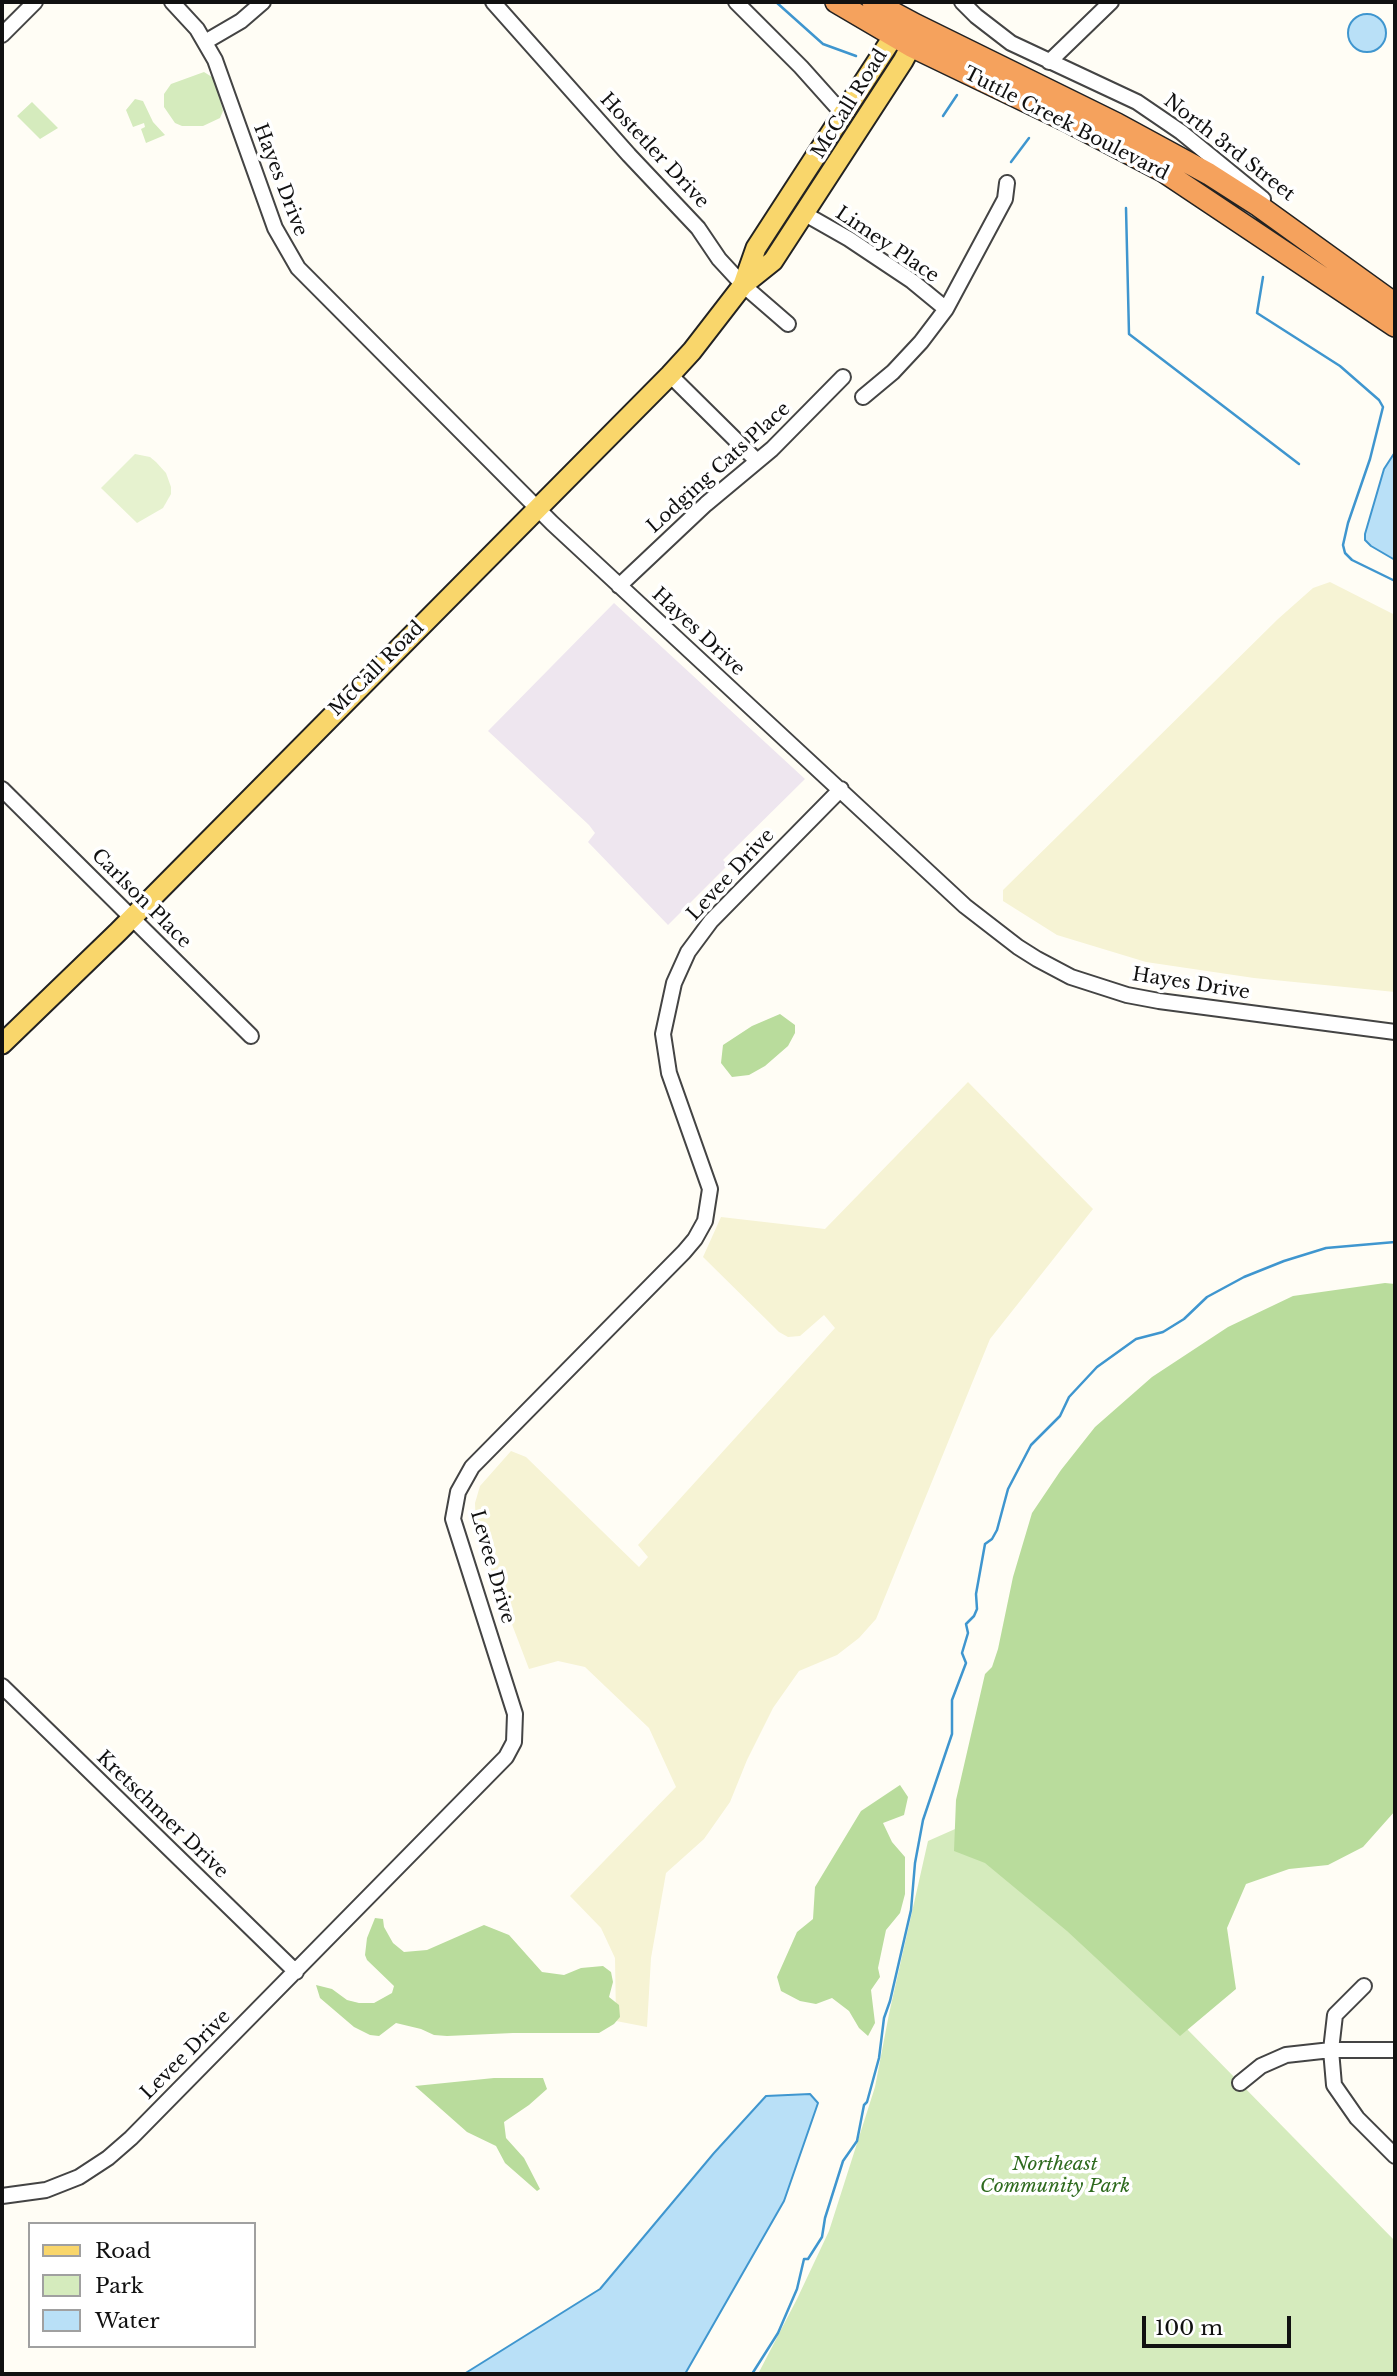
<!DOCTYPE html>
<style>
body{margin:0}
#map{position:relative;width:1397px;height:2376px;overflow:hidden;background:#fffdf5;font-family:"Libre Baskerville",serif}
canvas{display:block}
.frame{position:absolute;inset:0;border:4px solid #111;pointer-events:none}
.legend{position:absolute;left:28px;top:2222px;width:228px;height:126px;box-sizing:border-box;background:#fff;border:2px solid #a0a0a0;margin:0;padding:9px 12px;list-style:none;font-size:21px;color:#111}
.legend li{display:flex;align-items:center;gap:14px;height:35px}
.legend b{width:35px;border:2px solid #a0a0a0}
.scale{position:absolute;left:1142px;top:2316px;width:149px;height:32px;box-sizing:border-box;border:4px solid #111;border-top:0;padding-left:9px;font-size:21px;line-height:24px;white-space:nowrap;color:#111;-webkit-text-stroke:5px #fff;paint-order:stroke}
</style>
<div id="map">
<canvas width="1397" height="2376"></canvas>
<div class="frame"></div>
<ul class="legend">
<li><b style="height:9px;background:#f9d66b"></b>Road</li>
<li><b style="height:19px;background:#d5ebbd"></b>Park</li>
<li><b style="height:19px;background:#b9e0f7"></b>Water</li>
</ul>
<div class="scale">100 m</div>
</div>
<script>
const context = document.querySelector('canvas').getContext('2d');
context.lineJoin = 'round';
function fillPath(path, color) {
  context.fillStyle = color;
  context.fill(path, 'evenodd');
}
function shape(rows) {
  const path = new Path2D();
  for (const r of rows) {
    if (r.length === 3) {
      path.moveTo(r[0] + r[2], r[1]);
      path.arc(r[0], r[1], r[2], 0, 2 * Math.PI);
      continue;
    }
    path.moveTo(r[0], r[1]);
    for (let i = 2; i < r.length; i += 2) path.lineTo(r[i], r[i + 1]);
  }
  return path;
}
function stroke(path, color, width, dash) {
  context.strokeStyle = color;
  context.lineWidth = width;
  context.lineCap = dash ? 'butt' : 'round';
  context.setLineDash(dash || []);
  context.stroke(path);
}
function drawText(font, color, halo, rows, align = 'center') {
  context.font = font + ' "Libre Baskerville",serif';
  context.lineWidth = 7;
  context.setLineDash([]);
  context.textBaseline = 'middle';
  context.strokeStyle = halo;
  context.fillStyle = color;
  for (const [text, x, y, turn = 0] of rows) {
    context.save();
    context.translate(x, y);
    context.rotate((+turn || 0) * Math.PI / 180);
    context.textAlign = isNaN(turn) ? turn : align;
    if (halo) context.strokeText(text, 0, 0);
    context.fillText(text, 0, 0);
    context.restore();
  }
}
const industrial = shape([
 [614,603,805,779,723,860,728,865,668,925,588,842,595,833,589,825,488,731]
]);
const farmland = shape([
 [1330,582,1395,615,1395,992,1254,978,1146,962,1057,935,1003,901,1003,890,1278,619,1313,588],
 [968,1082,1093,1209,990,1339,876,1619,859,1638,837,1655,799,1671,773,1708,747,1760,730,1802,704,1839,666,1873,651,1958,647,2027,616,2021,615,1958,601,1928,570,1896,676,1787,649,1728,585,1667,558,1661,529,1669,476,1530,475,1503,480,1486,511,1451,526,1457,639,1567,648,1557,638,1545,835,1328,824,1315,800,1336,788,1337,779,1332,703,1257,721,1217,825,1229]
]);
const green = shape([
 [204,72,212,77,216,85,223,111,220,118,203,126,182,126,175,123,164,107,164,94,171,84],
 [135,99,143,101,153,122,165,135,146,143,141,129,145,127,144,123,133,127,126,110],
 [32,102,58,128,40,139,17,116],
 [980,1818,1395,2241,1395,2374,758,2374,797,2299,829,2231,875,2087,889,2014,928,1841]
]);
const forest = shape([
 [780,1014,795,1025,795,1033,788,1046,765,1066,749,1075,732,1077,721,1063,723,1045,752,1026],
 [1385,1283,1395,1284,1395,1811,1363,1847,1328,1865,1289,1869,1246,1884,1227,1928,1236,1989,1180,2036,1067,1931,985,1863,954,1851,956,1800,985,1674,992,1667,998,1649,1013,1577,1032,1513,1061,1470,1095,1427,1152,1377,1228,1327,1293,1296],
 [900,1785,908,1797,904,1815,883,1823,892,1842,905,1857,905,1894,900,1913,886,1930,878,1968,880,1977,871,1990,875,2023,868,2036,859,2028,849,2011,832,1998,816,2004,800,2001,781,1991,777,1977,797,1932,813,1919,815,1887,861,1811],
 [375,1918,383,1919,384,1927,393,1943,404,1952,427,1950,484,1925,509,1935,542,1972,564,1975,581,1968,603,1966,611,1972,613,1982,609,1997,619,2005,620,2017,614,2024,599,2033,513,2033,447,2036,434,2035,421,2029,396,2023,379,2036,370,2035,354,2027,320,1998,316,1985,332,1989,347,2000,359,2003,374,2003,392,1993,394,1986,367,1960,365,1955,367,1938],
 [494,2078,543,2078,547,2089,529,2105,504,2122,506,2138,524,2158,540,2189,537,2191,505,2163,496,2146,467,2132,415,2086]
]);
const pitch = shape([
 [135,454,150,457,156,462,166,473,171,487,171,494,163,508,137,523,101,488]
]);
const water = shape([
 [1367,33,19],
 [1395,452,1395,560,1371,546,1365,540,1365,534,1384,469,1395,452],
 [810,2094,818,2103,784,2201,685,2374,464,2374,600,2289,714,2153,766,2096,810,2094]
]);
const stream = shape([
 [776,2,823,44,856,56],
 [943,116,957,95],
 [1011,162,1029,138],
 [1126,208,1129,334,1299,464],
 [1263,277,1257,313,1340,366,1379,400,1383,407,1370,459,1348,523,1343,545,1345,553,1352,560,1395,581],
 [752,2374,778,2333,797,2289,804,2259,808,2259,822,2237,825,2218,843,2161,857,2141,864,2105,867,2102,879,2058,884,2018,890,2001,911,1910,915,1863,923,1820,952,1734,952,1700,966,1663,962,1653,968,1633,966,1624,974,1616,977,1609,976,1594,985,1544,992,1539,997,1530,1008,1489,1031,1445,1060,1416,1069,1397,1097,1367,1136,1339,1163,1332,1184,1319,1207,1297,1244,1277,1284,1261,1326,1248,1395,1242]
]);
const minor = shape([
 [172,2,197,29,215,60,275,228,298,268,552,523,965,906,1018,947,1037,959,1071,977,1127,995,1159,1001,1395,1032],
 [493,2,629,155,698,228,719,259,743,285,788,324],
 [736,2,801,67,844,115],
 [962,2,976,16,1011,43,1137,102,1181,132,1263,199],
 [2,35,35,2],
 [205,42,241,21,263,2],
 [1049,62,1111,2],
 [805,214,849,239,912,281,946,309],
 [670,375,756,460],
 [863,397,893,372,921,342,946,309,1005,199,1007,183],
 [619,586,706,504,772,449,843,377],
 [2,789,251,1036],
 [2,1686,296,1972],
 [1364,1986,1335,2015,1331,2050,1334,2085,1357,2118,1395,2156],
 [1240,2083,1261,2066,1286,2055,1331,2050,1395,2050],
 [2,2196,46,2190,79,2177,108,2158,131,2138,506,1757,514,1742,515,1714,453,1519,458,1492,472,1467,684,1252,695,1239,705,1221,710,1189,669,1073,663,1034,674,983,688,952,711,921,841,789]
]);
const major = shape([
 [743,285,756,248,893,37,908,29],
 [2,1044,118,932,670,375,692,351,743,285,773,261,903,61,911,46,914,33]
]);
const highway = shape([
 [836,2,911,46,1071,123,1163,171,1395,326],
 [873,2,916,25,1117,124,1209,174,1259,206,1395,304]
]);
const streetNames = [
 ["McCall Road",850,104,-58],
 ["Tuttle Creek Boulevard",1066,124,27],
 ["North 3rd Street",1229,148,38],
 ["Hostetler Drive",654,151,47],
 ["Hayes Drive",280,180,69],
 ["Limey Place",887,245,34],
 ["Lodging Cats Place",719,468,-42],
 ["Hayes Drive",698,632,43],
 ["McCall Road",377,669,-45],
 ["Levee Drive",731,875,-47],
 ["Carlson Place",141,899,45],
 ["Hayes Drive",1191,984,9],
 ["Levee Drive",492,1567,74],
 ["Kretschmer Drive",162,1815,44],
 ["Levee Drive",186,2055,-45]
];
const parkNames = [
 ["Northeast",1055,2165],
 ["Community Park",1055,2187]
];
fillPath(industrial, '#eee6ef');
fillPath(farmland, '#f6f3d4');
fillPath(green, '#d5ebbd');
fillPath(forest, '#b9dc9c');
fillPath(pitch, '#e6f2cf');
fillPath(water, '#b9e0f7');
stroke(water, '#3f96cf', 2);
stroke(stream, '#3f96cf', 2.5);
stroke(minor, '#444', 18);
stroke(major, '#222', 23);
stroke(highway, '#222', 24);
stroke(minor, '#fff', 14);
stroke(major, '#f9d66b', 19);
stroke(highway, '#f5a25d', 21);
drawText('19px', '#111', '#fff', streetNames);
drawText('italic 19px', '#2f6b1f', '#fff', parkNames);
</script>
